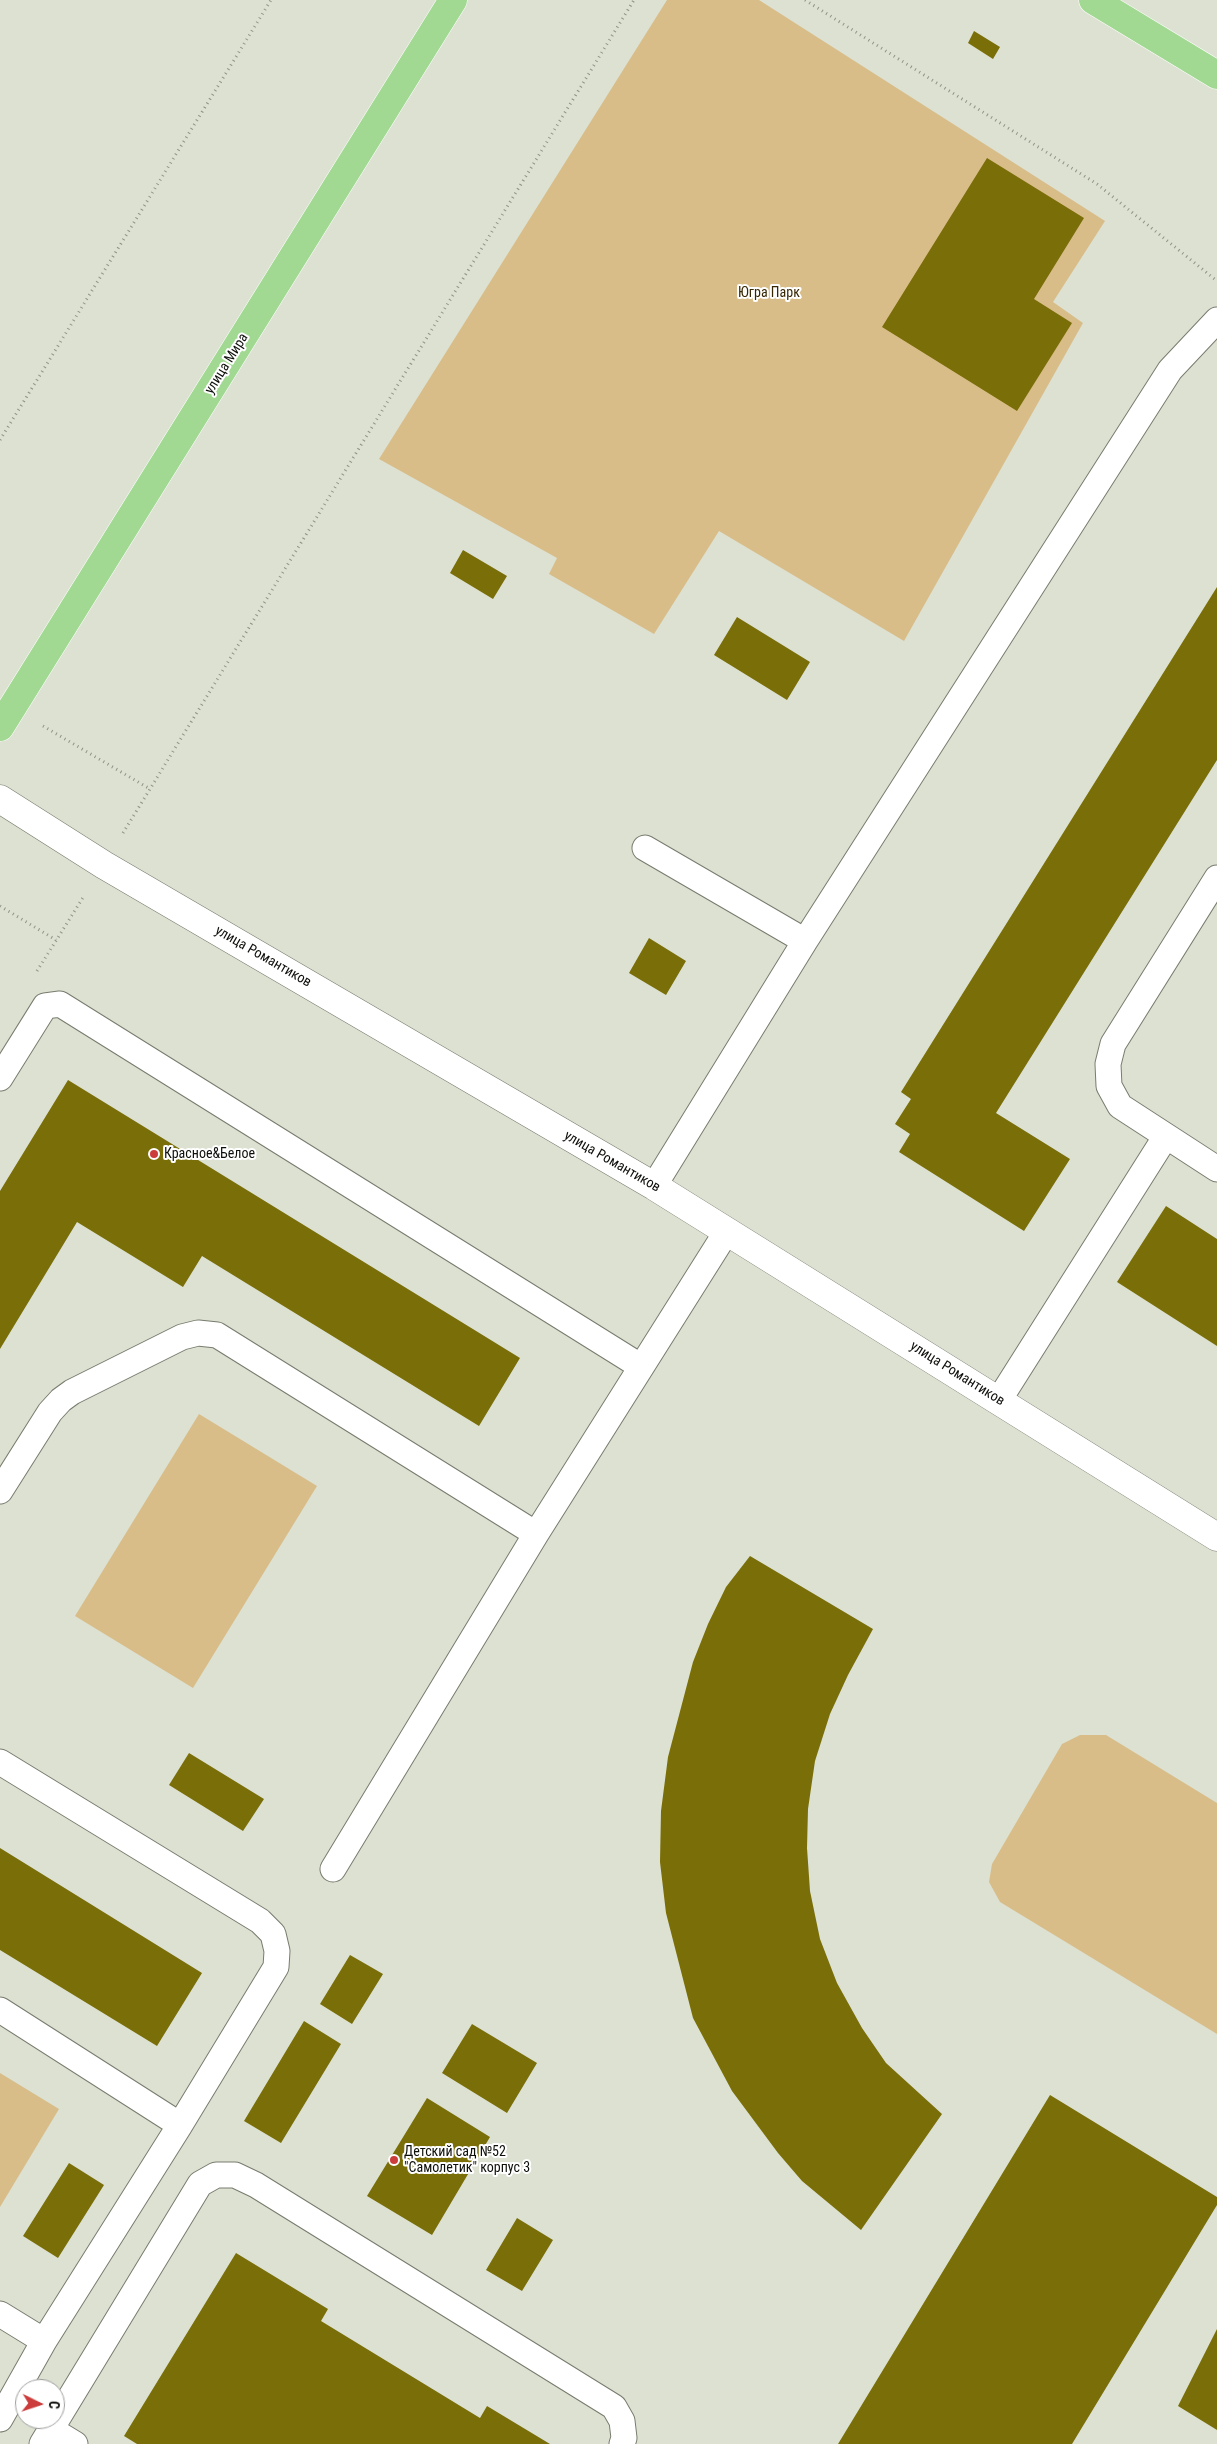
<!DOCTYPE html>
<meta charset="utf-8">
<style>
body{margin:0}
#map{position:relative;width:1217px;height:2444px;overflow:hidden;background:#dce1d2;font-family:"Roboto Condensed",sans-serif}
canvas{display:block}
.north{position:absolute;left:15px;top:2379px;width:50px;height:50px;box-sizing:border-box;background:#fff;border:1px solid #9e9f9d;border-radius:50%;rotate:94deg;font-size:14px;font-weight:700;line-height:20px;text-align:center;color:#0d0f0a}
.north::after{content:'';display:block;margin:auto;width:18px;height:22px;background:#cb3c3b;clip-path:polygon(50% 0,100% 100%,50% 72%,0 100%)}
</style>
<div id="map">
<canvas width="1217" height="2444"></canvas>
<div class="north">С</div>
</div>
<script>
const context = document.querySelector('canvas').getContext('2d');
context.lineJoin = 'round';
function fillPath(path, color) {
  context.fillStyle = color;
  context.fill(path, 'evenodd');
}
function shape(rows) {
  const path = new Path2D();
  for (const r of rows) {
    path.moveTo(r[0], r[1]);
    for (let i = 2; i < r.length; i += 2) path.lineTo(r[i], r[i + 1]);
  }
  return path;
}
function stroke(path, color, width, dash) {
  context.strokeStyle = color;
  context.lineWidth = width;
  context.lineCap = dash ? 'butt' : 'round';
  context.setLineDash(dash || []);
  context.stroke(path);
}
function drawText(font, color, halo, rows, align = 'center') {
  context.font = font + ' "Roboto Condensed",sans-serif';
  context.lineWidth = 4;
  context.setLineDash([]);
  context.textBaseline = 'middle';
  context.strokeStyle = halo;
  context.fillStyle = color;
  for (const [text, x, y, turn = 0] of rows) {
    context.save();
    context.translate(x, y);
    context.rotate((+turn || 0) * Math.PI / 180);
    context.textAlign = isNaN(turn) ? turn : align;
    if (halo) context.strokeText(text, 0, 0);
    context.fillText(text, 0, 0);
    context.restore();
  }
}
const green = shape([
 [667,0,759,0,1105,221,1053,302,1083,323,904,641,719,531,654,634,549,574,557,558,379,459],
 [199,1414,317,1486,193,1688,75,1616],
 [1080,1735,1106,1735,1217,1803,1217,2034,1000,1902,989,1882,992,1864,1062,1744],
 [0,2073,59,2109,0,2207]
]);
const building = shape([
 [974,31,1000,47,993,59,968,43],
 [987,158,1084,218,1034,299,1072,323,1017,411,882,327],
 [463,550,507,576,493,599,450,573],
 [1217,587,1217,760,996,1113,1070,1159,1024,1231,899,1152,910,1134,895,1124,911,1099,901,1092],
 [737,617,810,662,787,700,714,655],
 [649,938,686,961,666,995,629,973],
 [68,1080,520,1358,479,1426,202,1256,183,1287,77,1222,0,1349,0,1191],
 [1166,1206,1217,1239,1217,1346,1117,1282],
 [750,1556,873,1629,848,1675,830,1714,815,1761,808,1809,807,1848,810,1891,820,1939,837,1983,862,2028,886,2063,942,2114,861,2230,802,2181,778,2153,732,2091,693,2018,666,1913,660,1862,661,1811,668,1757,693,1662,708,1624,726,1587],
 [189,1753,264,1799,243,1831,169,1785],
 [0,1848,202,1973,157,2046,0,1950],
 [350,1955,383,1974,352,2024,320,2004],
 [304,2021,341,2044,281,2143,244,2121],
 [472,2024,537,2063,507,2113,442,2073],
 [1050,2095,1217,2197,1217,2205,1072,2444,838,2444],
 [427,2098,490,2137,432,2235,367,2196],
 [69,2163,104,2185,58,2258,23,2236],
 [517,2218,553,2240,522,2291,486,2270],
 [236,2253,328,2309,321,2321,480,2418,487,2406,550,2444,137,2444,124,2436],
 [1217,2329,1217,2430,1178,2406]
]);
const path = shape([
 [805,0,1097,184,1217,281],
 [0,440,271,0],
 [43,726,150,789],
 [123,833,634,0],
 [0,906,56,940],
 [37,971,84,896]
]);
const service = shape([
 [645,848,805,941],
 [1217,878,1113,1044,1108,1064,1109,1086,1120,1106,1217,1169],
 [0,1078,45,1006,60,1004,640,1366],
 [654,1186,805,941,1170,370,1217,320],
 [999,1400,1166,1136],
 [0,1491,50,1412,61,1400,72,1392,182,1337,198,1333,217,1335,536,1534],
 [0,1762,260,1921,273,1934,277,1951,276,1967,180,2125],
 [333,1869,536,1534,727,1231],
 [0,2010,180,2125,44,2341,0,2419],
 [0,2314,44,2341],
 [52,2430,75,2444],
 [42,2444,200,2184,216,2175,235,2175,256,2185,614,2407,622,2421,624,2438,622,2444]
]);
const minor = shape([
 [0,799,104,865,654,1186,1217,1537]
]);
const primary = shape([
 [1093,0,1217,75],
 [0,727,453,0]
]);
const markers = [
 [154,1154,5,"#cb3c3b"],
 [394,2160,5,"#cb3c3b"]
];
const parkNames = [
 ["Югра Парк",769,293]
];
const streetNames = [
 ["улица Мира",227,364,-58],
 ["улица Романтиков",263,957,30],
 ["улица Романтиков",612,1162,30],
 ["улица Романтиков",957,1374,32]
];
const poiNames = [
 ["Красное&Белое",164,1154],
 ["Детский сад №52",404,2152],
 ["\"Самолетик\" корпус 3",404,2168]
];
fillPath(green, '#d9bd89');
fillPath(building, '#7a6e08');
stroke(service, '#787c6e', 27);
stroke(minor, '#787c6e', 29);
stroke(primary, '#fff', 29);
stroke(path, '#8f9388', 3, [1, 4]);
stroke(service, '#fff', 25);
stroke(minor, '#fff', 28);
stroke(primary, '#a1d992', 28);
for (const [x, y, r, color] of markers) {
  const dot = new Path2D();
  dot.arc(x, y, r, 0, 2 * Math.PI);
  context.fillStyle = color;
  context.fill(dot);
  stroke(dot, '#fff', 2);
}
drawText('14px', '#372703', '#fff', parkNames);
drawText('14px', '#0d0f0a', '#fff', streetNames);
drawText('14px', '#0d0f0a', '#fff', poiNames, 'left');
</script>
